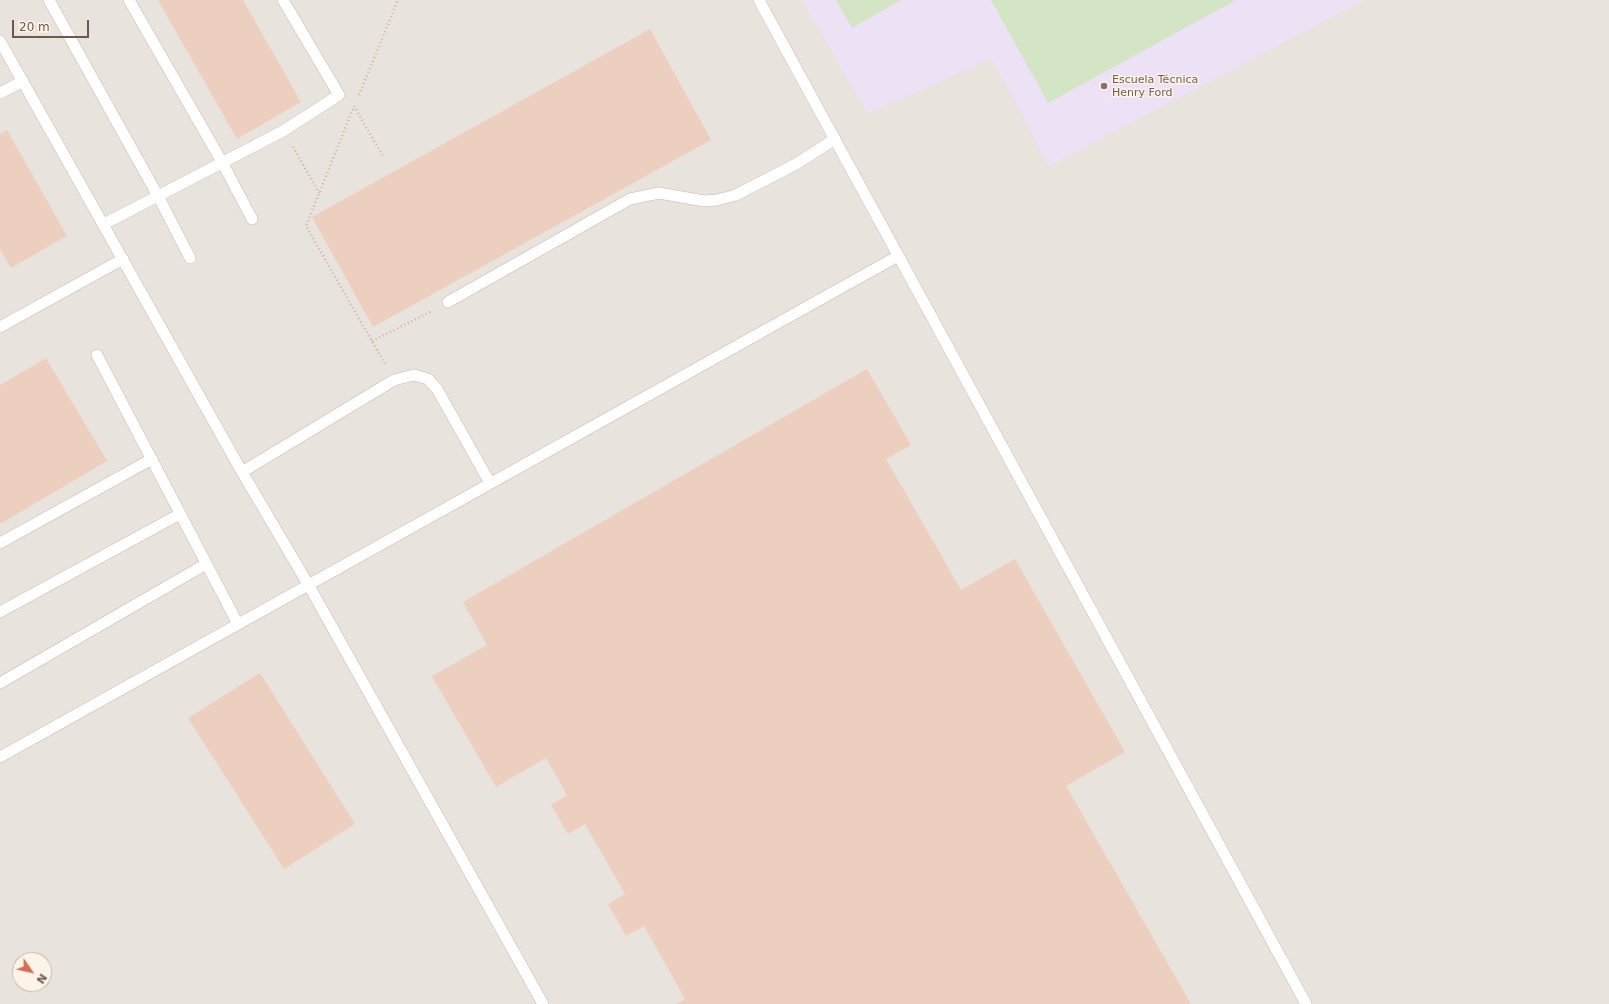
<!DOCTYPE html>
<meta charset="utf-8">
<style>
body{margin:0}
#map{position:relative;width:1609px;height:1004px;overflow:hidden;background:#f9f0e4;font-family:"DejaVu Sans",sans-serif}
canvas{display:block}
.north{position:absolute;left:12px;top:952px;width:40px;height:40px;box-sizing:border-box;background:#fdf4e9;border:1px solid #c4b5aa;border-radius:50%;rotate:124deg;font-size:11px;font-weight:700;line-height:16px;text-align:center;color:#6f574c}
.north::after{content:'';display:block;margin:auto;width:14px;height:18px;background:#d66d56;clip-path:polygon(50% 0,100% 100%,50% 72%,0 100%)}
.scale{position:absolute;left:12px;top:20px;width:77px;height:18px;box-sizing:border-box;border:2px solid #6f574c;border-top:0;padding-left:5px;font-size:12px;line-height:14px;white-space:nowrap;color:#6f574c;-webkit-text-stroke:3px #fdf4e9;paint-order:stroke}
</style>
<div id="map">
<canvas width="1609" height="1004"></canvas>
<div class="north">N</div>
<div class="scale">20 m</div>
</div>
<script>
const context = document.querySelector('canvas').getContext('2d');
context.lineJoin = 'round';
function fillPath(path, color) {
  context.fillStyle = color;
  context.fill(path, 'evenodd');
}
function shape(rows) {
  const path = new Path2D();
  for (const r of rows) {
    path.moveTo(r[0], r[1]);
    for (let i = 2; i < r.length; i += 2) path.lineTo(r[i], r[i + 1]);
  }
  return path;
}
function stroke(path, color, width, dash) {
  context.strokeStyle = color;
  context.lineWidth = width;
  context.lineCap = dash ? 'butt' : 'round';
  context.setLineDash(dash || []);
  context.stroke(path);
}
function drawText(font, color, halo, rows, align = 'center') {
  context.font = font + ' "DejaVu Sans",sans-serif';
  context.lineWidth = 3;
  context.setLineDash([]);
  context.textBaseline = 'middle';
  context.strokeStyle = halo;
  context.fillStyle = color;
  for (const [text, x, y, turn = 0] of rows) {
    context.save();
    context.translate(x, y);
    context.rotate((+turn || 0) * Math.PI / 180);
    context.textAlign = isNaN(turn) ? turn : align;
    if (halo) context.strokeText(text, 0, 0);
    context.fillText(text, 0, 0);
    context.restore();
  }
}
const industrial = shape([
 [0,0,1609,0,1609,1004,0,1004],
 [20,960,44,960,44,984,20,984]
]);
const education = shape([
 [802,0,1364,0,1049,166,992,58,868,114]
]);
const green = shape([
 [836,0,901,0,852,28],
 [991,0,1236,0,1048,103]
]);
const building = shape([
 [158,0,243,0,301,102,237,139],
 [650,29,711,140,373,327,312,217],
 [7,130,67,236,11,268,0,249,0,134],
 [46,358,107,461,0,524,0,385],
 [867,369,911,445,886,459,961,590,1015,559,1125,752,1066,786,1191,1004,676,1004,685,999,644,926,626,936,608,904,625,894,585,824,568,834,551,805,567,795,546,758,496,787,432,676,487,645,463,602],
 [260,673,355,824,284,869,188,718]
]);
const path = shape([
 [359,95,398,0],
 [354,106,384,158],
 [353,109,306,226,385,364],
 [293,147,319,193],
 [372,341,432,311]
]);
const service = shape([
 [49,0,158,196,190,258],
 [129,0,222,162,252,219],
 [759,0,1306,1004],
 [0,41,242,472,308,584,543,1004],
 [0,93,23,81],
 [104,224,283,131,339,95,283,0],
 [448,302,630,199,659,193,704,201,717,200,736,195,796,164,835,139],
 [0,327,123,259],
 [97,355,238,624],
 [242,472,394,380,414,375,428,379,437,389,490,483],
 [0,543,152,459],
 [0,612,180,514],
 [0,683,206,564],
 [0,757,898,256]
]);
const markers = [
 [1104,86,4,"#8d6e63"]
];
const educationNames = [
 ["Escuela Técnica",1112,80],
 ["Henry Ford",1112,93]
];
fillPath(industrial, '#e9e3de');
fillPath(education, '#ede1f5');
fillPath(green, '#d3e5c4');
fillPath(building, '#eccfbe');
stroke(service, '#c9b8ab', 12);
stroke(path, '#d0b2a2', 2.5, [1, 3]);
stroke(service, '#fff', 11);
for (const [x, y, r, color] of markers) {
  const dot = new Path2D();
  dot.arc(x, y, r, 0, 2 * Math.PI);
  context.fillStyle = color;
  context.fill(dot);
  stroke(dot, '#fdf4e9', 1.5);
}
drawText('11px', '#785e54', '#fdf4e9', educationNames, 'left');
</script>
